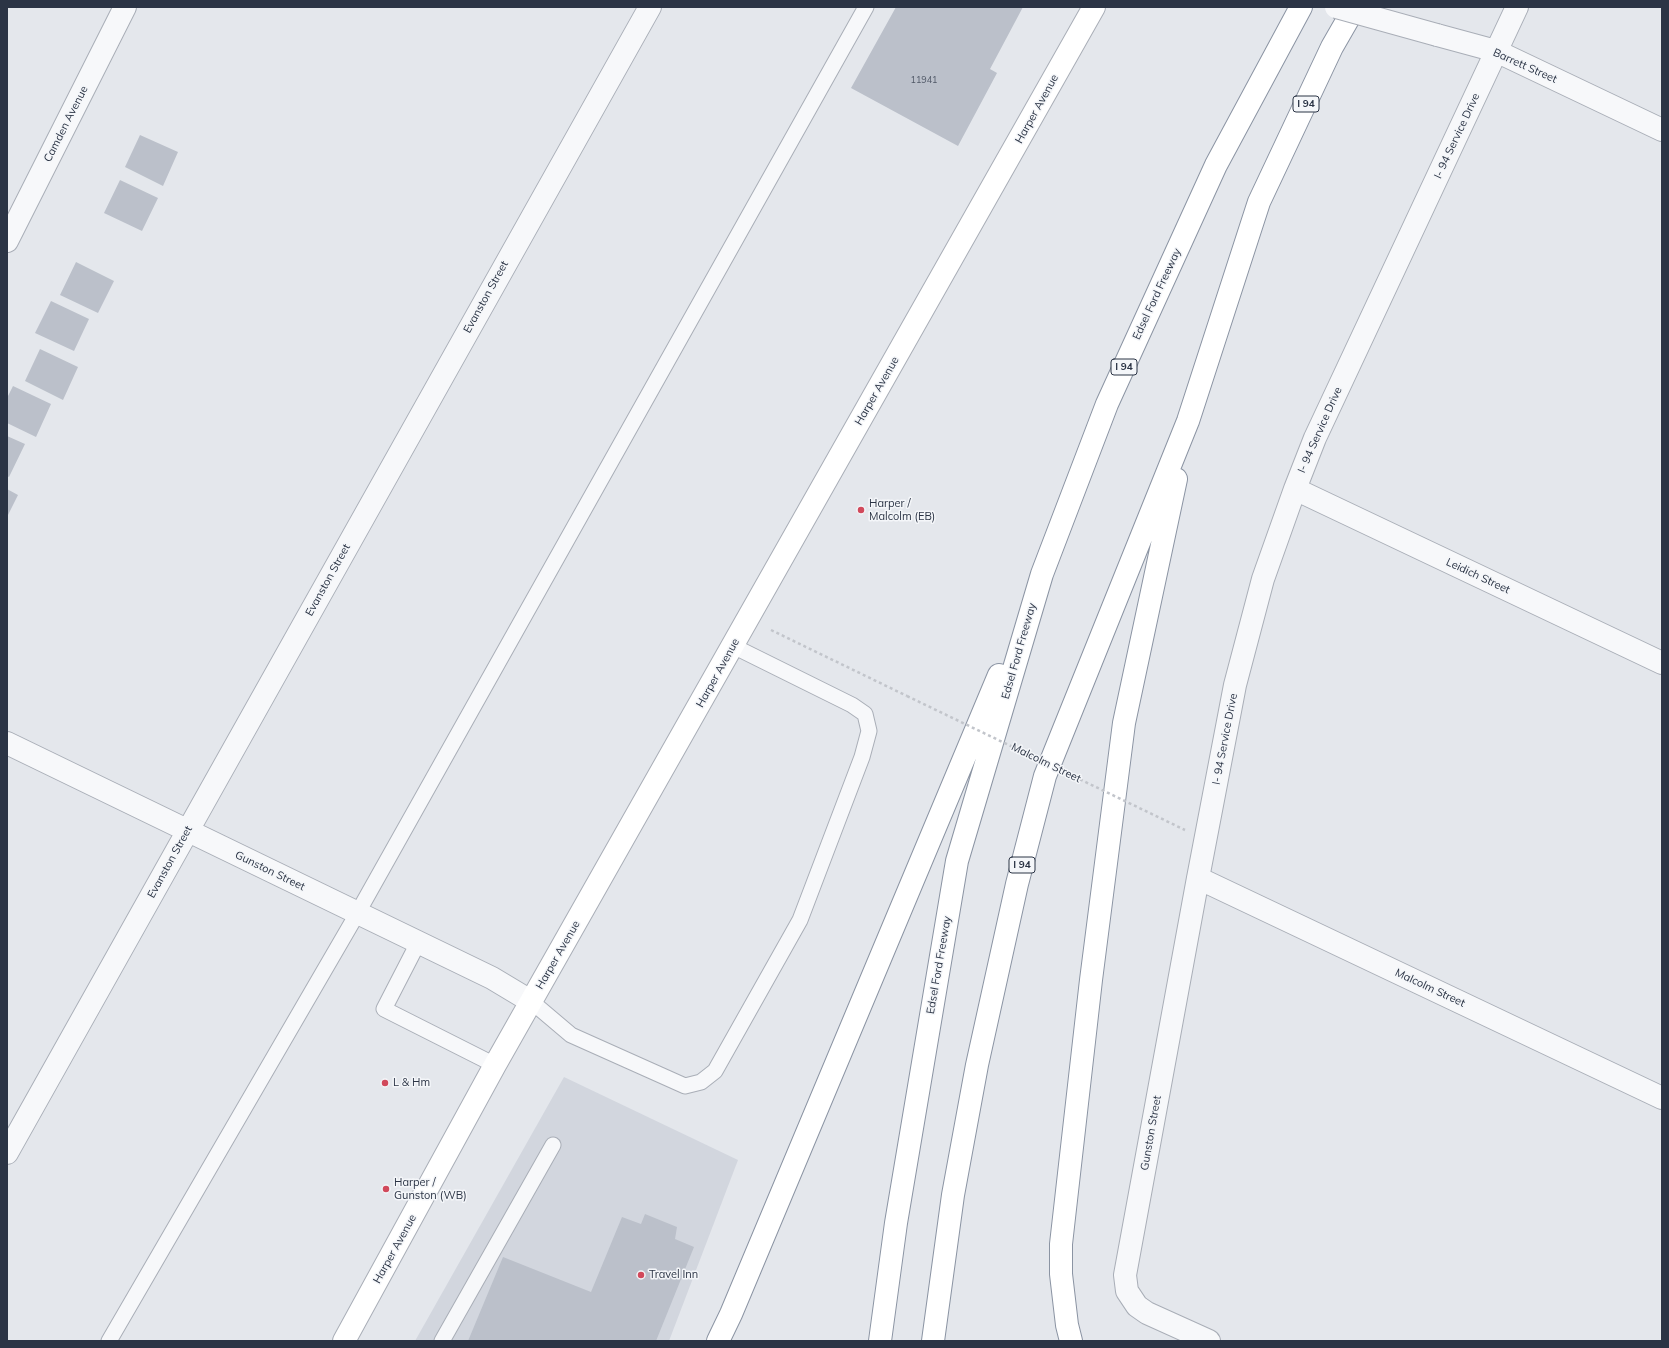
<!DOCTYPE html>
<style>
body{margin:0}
#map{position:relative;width:1669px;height:1348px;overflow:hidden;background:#e4e7ec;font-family:Mulish,sans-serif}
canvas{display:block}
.frame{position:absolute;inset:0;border:8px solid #2b3445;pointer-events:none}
</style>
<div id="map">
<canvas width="1669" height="1348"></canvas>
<div class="frame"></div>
</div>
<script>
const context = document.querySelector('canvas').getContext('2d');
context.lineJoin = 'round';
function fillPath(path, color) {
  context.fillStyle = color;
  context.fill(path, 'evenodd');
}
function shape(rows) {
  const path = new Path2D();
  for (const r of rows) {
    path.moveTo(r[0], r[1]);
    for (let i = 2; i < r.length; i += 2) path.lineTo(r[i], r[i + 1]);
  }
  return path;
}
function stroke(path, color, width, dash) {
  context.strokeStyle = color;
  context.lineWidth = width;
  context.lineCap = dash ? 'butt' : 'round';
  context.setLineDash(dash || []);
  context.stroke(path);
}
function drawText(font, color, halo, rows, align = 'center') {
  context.font = font + ' Mulish,sans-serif';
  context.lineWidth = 3;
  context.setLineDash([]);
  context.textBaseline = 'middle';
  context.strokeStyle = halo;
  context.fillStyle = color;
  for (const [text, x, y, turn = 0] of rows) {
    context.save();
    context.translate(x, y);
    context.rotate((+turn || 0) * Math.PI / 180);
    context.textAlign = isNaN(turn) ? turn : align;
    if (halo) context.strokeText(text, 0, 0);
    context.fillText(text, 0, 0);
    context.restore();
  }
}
const built = shape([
 [564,1077,738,1160,669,1341,415,1341]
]);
const building = shape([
 [896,7,1023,7,990,69,997,73,958,146,851,88],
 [140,135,178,152,163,186,125,167],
 [120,180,158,198,142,231,104,213],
 [76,262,114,281,98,313,60,295],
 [51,301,89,319,74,351,35,333],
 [40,349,78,367,63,400,25,381],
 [13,386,51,404,36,437,7,423,7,398],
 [7,436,25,444,9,477,7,476],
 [7,489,18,495,7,517],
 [645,1214,677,1227,675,1239,694,1247,656,1341,468,1341,503,1257,591,1292,622,1217,641,1224]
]);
const path = shape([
 [771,630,907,696]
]);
const service = shape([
 [418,943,384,1009,495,1065],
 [532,1002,571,1035,685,1086,701,1082,715,1071,800,920,862,757,869,731,865,714,852,705,733,646],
 [109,1341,357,914,866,7],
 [442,1341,553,1145]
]);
const minor = shape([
 [1437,35,1496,51,1662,130],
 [7,241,125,7],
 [1295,489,1662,663],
 [7,743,492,978,532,1002],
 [1198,878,1662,1098],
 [7,1153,650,7],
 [1209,1341,1147,1313,1137,1306,1127,1291,1125,1275,1198,878,1235,685,1263,579,1295,489,1315,438,1517,7]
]);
const secondary = shape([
 [344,1341,495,1065,1094,7]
]);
const motorway = shape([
 [718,1341,731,1314,999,675],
 [880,1341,896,1223,957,861,1042,574,1107,404,1216,165,1301,7],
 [933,1341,953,1195,977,1065,1017,884,1045,776,1188,421,1259,202,1332,47,1355,7],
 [1071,1341,1067,1325,1061,1274,1061,1244,1091,980,1124,723,1176,479]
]);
const pathBridge = shape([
 [907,696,1185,830]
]);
const minorBridge = shape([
 [1336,7,1437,35]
]);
const markers = [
 [861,510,4,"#d1495b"],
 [385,1083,4,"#d1495b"],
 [386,1189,4,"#d1495b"],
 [641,1275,4,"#d1495b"]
];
const numberNames = [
 ["11941",924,80]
];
const shields = [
 [1306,104,26],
 [1124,367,26],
 [1022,865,26]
];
const shieldNames = [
 ["I 94",1306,104],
 ["I 94",1124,367],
 ["I 94",1022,865]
];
const streetNames = [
 ["Barrett Street",1525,66,24],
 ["Harper Avenue",1037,109,-61],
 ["Camden Avenue",66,124,-63],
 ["I- 94 Service Drive",1457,136,-65],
 ["Edsel Ford Freeway",1157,294,-65],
 ["Evanston Street",486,297,-61],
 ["Harper Avenue",877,391,-60],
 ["I- 94 Service Drive",1320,430,-66],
 ["Leidich Street",1478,576,25],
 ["Evanston Street",328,580,-61],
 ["Edsel Ford Freeway",1019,651,-74],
 ["Harper Avenue",718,673,-61],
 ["I- 94 Service Drive",1225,739,-79],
 ["Malcolm Street",1046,763,26],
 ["Evanston Street",170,862,-61],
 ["Gunston Street",270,871,26],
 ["Harper Avenue",558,955,-60],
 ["Edsel Ford Freeway",939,965,-80],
 ["Malcolm Street",1430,988,25],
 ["Gunston Street",1151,1133,-80],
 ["Harper Avenue",395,1249,-61]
];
const poiNames = [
 ["Harper /",869,504],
 ["Malcolm (EB)",869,517],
 ["L & Hm",393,1083],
 ["Harper /",394,1183],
 ["Gunston (WB)",394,1196],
 ["Travel Inn",649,1275]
];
fillPath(built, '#d2d6de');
fillPath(building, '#bbc0ca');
stroke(service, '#a9aeb7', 17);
stroke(minor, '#a9aeb7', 24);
stroke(secondary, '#a9aeb7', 24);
stroke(motorway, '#8b94a3', 24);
stroke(path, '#c2c5cb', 2.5, [3, 3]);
stroke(service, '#f7f8fa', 15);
stroke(minor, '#f7f8fa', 22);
stroke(secondary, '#fff', 22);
stroke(motorway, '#fff', 22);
stroke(minorBridge, '#a9aeb7', 24, []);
stroke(pathBridge, '#c2c5cb', 2.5, [3, 3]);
stroke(minorBridge, '#f7f8fa', 22);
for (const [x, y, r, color] of markers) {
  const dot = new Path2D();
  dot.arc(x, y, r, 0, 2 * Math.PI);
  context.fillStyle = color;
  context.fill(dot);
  stroke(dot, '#f4f6f9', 1.5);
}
drawText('9px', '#4f5766', null, numberNames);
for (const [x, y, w] of shields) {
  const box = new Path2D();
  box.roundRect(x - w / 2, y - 8, w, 16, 3);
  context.fillStyle = '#f4f6f9';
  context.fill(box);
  stroke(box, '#2b3445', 1);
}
drawText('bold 10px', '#2b3445', null, shieldNames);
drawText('11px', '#2b3445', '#f4f6f9', streetNames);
drawText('11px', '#2b3445', '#f4f6f9', poiNames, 'left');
</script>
